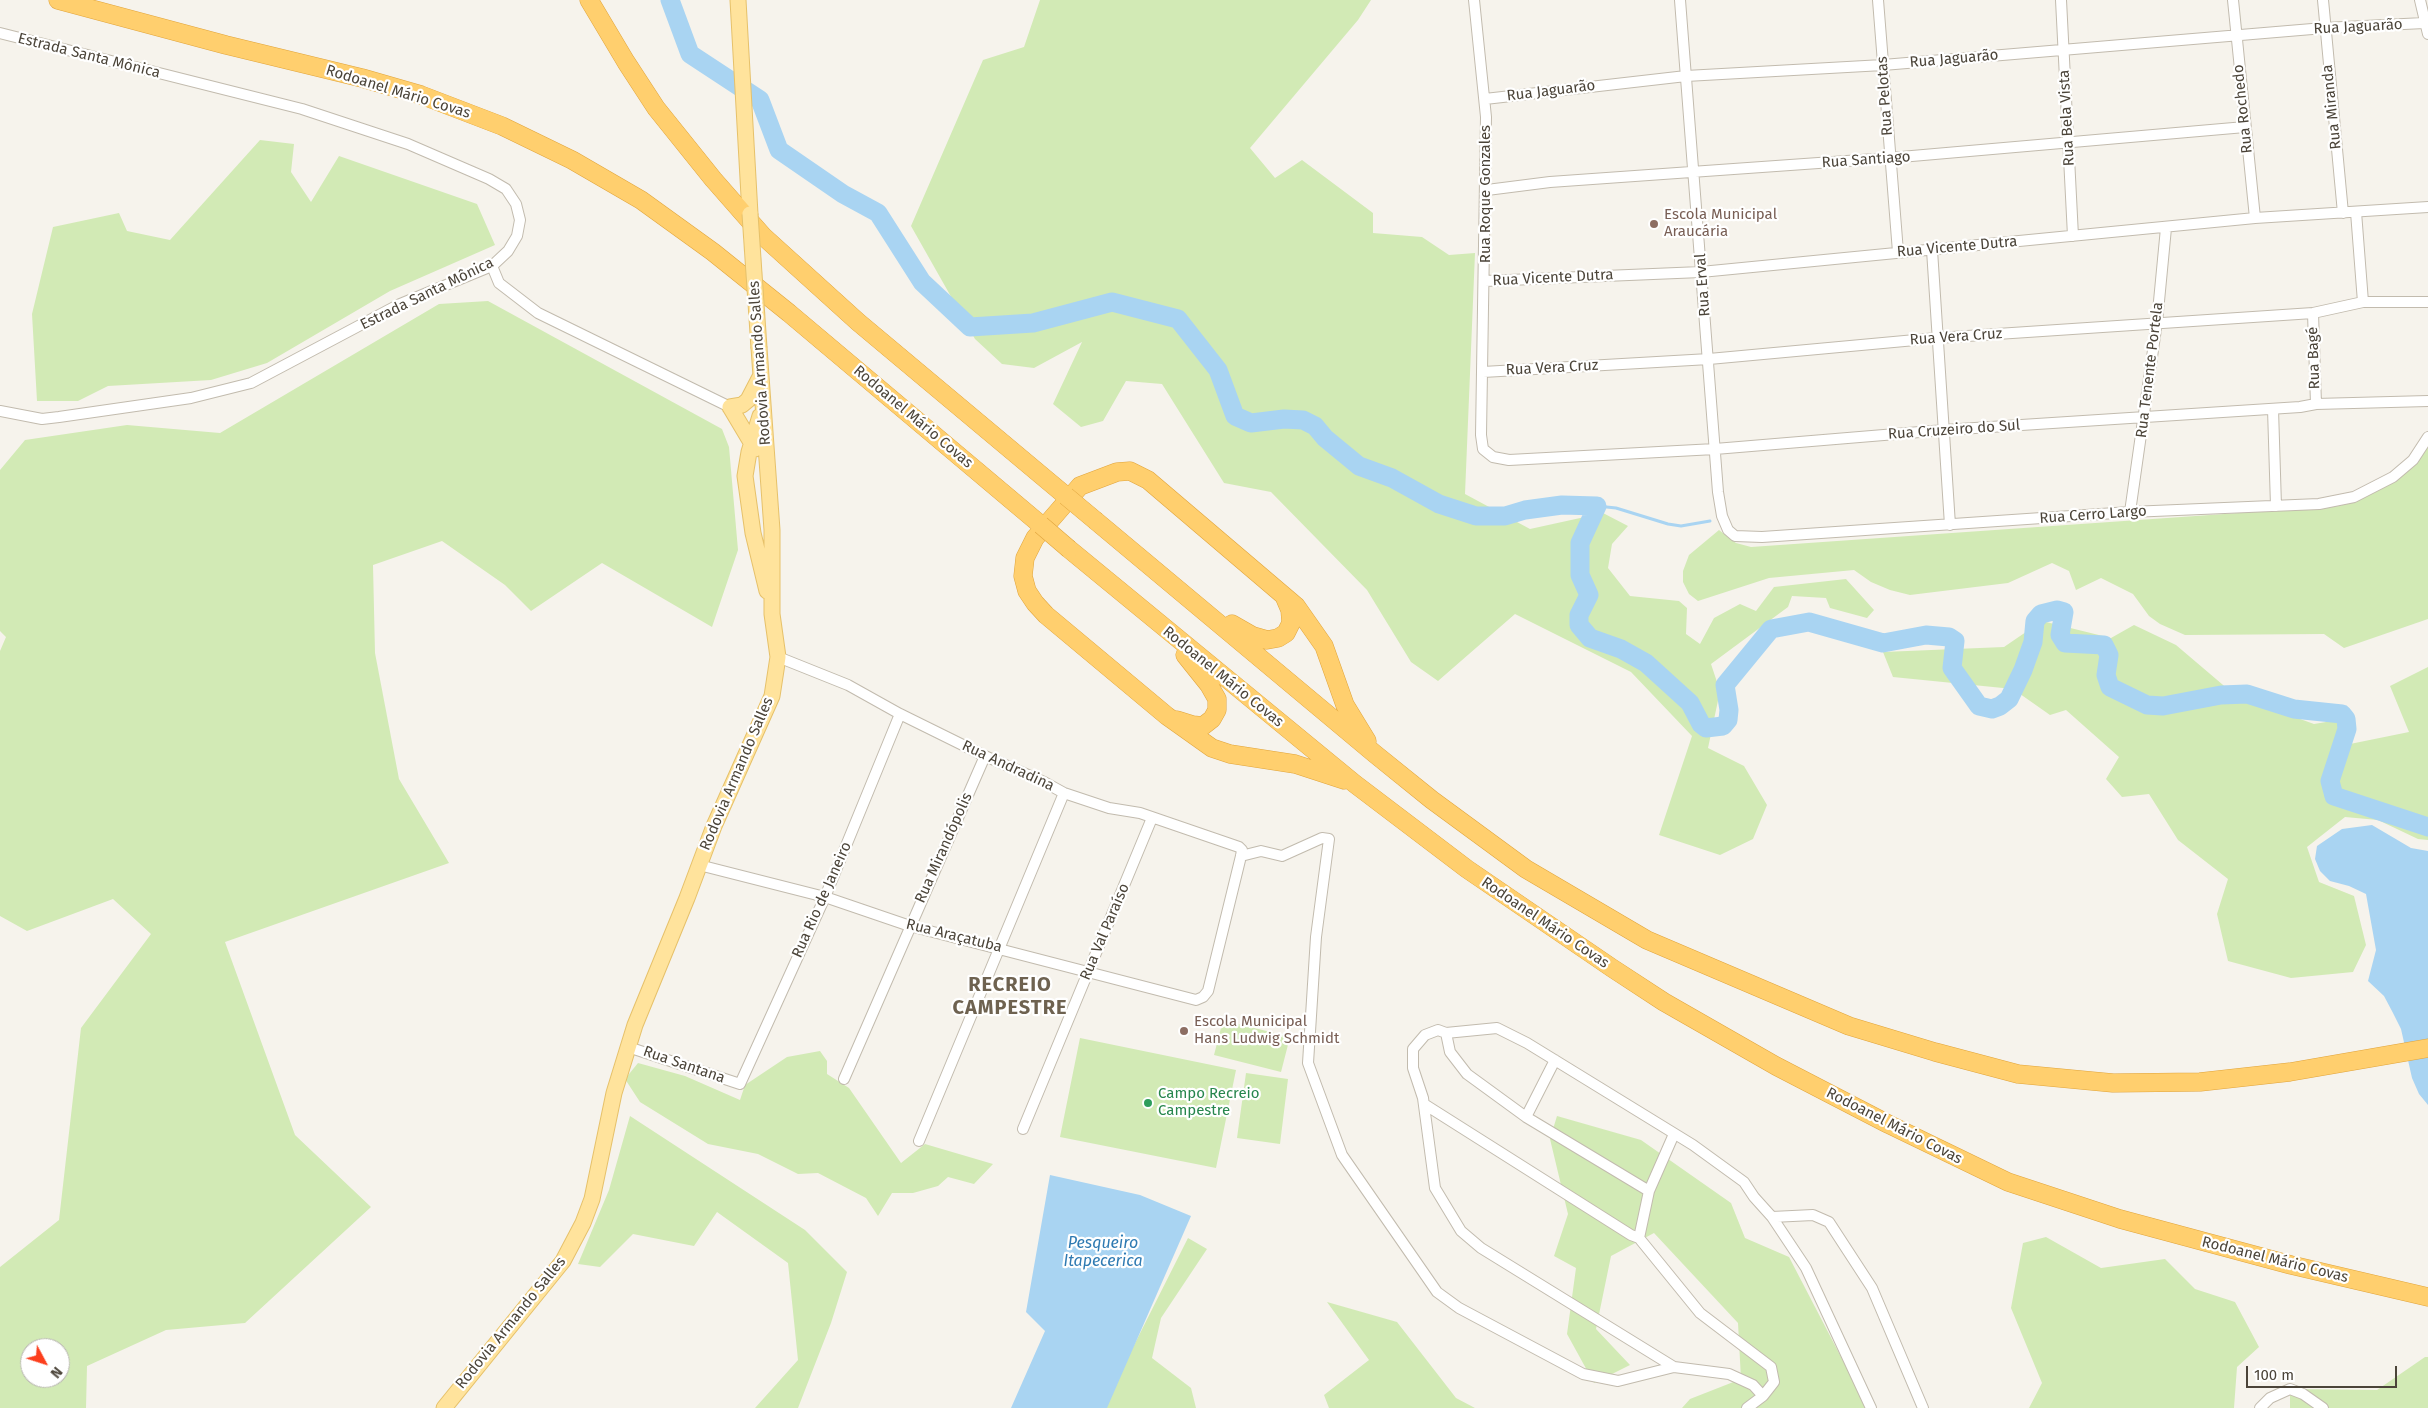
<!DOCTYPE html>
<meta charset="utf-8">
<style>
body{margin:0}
#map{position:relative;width:2428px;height:1408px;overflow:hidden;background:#f6f3ec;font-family:"Fira Sans",sans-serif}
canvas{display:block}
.north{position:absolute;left:20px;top:1338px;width:50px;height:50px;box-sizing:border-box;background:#fff;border:1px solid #b7b4b0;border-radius:50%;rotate:130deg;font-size:14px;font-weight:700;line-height:20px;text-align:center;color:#4b4439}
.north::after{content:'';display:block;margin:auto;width:18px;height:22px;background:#fc3f1d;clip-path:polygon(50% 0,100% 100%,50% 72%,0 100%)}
.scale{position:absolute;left:2246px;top:1366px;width:151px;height:22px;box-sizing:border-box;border:2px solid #4b4439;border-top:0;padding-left:6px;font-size:15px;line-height:18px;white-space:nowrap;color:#4b4439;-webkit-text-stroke:4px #fff;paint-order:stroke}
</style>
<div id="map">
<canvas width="2428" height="1408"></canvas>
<div class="north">N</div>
<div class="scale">100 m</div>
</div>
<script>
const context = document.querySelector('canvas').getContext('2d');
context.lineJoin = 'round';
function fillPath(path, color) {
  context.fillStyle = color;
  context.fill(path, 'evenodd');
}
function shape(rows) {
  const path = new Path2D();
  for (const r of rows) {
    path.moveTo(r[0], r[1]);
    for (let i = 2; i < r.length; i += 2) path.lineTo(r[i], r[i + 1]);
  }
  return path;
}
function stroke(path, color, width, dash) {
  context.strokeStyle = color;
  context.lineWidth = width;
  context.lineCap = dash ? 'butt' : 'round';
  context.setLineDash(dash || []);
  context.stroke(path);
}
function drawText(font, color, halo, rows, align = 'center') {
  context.font = font + ' "Fira Sans",sans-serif';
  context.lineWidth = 4.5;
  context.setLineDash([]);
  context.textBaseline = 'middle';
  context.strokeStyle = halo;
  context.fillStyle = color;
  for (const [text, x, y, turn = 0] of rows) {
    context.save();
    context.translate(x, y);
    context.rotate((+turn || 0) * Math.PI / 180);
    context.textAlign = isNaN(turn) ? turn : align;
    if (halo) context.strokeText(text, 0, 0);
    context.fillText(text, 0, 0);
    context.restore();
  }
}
const green = shape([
 [1040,0,1371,0,1358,20,1250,148,1275,178,1302,160,1373,213,1373,233,1422,237,1449,255,1475,253,1465,494,1530,529,1603,513,1628,526,1612,544,1608,568,1630,596,1679,601,1687,608,1686,634,1700,644,1714,618,1740,604,1756,611,1774,587,1846,579,1874,610,1867,618,1830,608,1826,598,1792,596,1788,607,1711,664,1720,691,1708,748,1744,766,1767,805,1753,839,1720,855,1659,835,1692,736,1631,672,1515,614,1438,681,1411,662,1367,590,1271,492,1224,483,1162,384,1126,381,1103,421,1081,427,1053,404,1082,342,1034,368,1002,364,975,339,911,226,983,60,1024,47],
 [260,140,294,144,291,172,311,202,339,156,477,204,495,245,390,291,267,363,211,380,108,386,78,401,37,401,32,314,53,227,119,213,127,231,170,240],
 [488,301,722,429,729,447,738,550,712,627,602,563,531,611,505,585,442,541,373,565,375,653,399,779,449,863,225,942,295,1135,371,1207,245,1323,166,1330,87,1366,86,1408,0,1408,0,1267,59,1220,81,1028,151,934,113,899,27,931,0,916,0,651,6,637,0,631,0,470,25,440,127,425,220,433,439,304],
 [30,1348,60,1348,60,1378,30,1378],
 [2428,443,2428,619,2344,648,2324,634,2185,635,2160,624,2149,616,2133,594,2101,578,2076,590,2069,571,2052,563,2008,583,1910,595,1890,590,1871,582,1854,570,1769,578,1698,601,1689,594,1683,582,1683,571,1689,555,1719,530,1736,543,1751,547,2339,506,2358,500,2392,482],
 [2042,621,2111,638,2134,625,2176,645,2236,696,2314,724,2338,720,2350,744,2409,732,2390,686,2428,667,2428,840,2418,839,2378,820,2345,817,2307,847,2319,882,2354,896,2366,945,2353,972,2291,978,2228,961,2217,914,2228,879,2178,840,2149,794,2122,797,2106,779,2119,757,2066,710,2050,715,2013,689,1893,677,1883,652,2004,647],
 [1223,1020,1290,1037,1281,1072,1214,1055],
 [1080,1038,1236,1070,1216,1168,1060,1137],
 [820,1051,827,1061,827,1074,849,1088,901,1163,925,1144,993,1164,974,1184,948,1177,938,1186,913,1193,892,1193,878,1216,866,1198,818,1173,798,1174,758,1154,708,1144,640,1102,625,1079,638,1063,685,1076,740,1100,745,1085,787,1057],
 [1246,1073,1288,1079,1280,1144,1237,1138],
 [630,1116,805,1230,847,1272,831,1323,798,1408,755,1408,798,1360,788,1263,717,1212,694,1246,633,1234,600,1267,578,1264,609,1190],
 [1557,1116,1641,1140,1731,1203,1745,1238,1789,1257,1866,1405,1872,1408,1682,1408,1690,1399,1741,1379,1738,1323,1654,1233,1611,1256,1596,1329,1630,1365,1594,1383,1567,1334,1576,1268,1554,1256,1568,1214,1550,1139],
 [2046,1237,2101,1268,2165,1259,2195,1289,2235,1302,2259,1347,2237,1367,2234,1408,2029,1408,2042,1383,2011,1308,2023,1243],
 [1188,1238,1207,1249,1161,1318,1152,1358,1191,1388,1196,1408,1095,1408,1123,1367],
 [1327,1302,1397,1322,1456,1398,1475,1408,1329,1408,1324,1395,1369,1360],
 [2425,1357,2428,1357,2428,1408,2290,1408,2290,1389,2377,1390]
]);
const water = shape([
 [2372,825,2411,848,2428,851,2428,1105,2419,1094,2412,1078,2401,1029,2393,1013,2384,996,2368,981,2376,950,2366,894,2349,886,2330,881,2320,871,2315,859,2317,846,2342,829],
 [1050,1175,1140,1195,1191,1216,1107,1408,1011,1408,1045,1331,1026,1312]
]);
const stream = shape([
 [1597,506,1616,508,1668,524,1681,526,1710,521]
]);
const river = shape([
 [670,0,690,54,760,100,779,150,843,194,878,213,922,282,970,327,1033,323,1112,302,1178,319,1218,370,1235,416,1251,423,1284,419,1303,420,1315,426,1325,438,1359,466,1392,478,1439,504,1476,516,1505,516,1525,510,1562,505,1597,506,1580,543,1580,575,1589,595,1579,615,1579,625,1590,638,1621,649,1646,663,1690,703,1701,724,1706,728,1723,726,1728,720,1729,710,1725,685,1771,629,1809,622,1883,643,1926,635,1949,637,1955,641,1952,668,1979,706,1992,709,2000,706,2009,699,2023,670,2033,642,2035,621,2041,614,2057,610,2064,612,2060,635,2065,643,2104,645,2109,655,2106,675,2110,687,2147,705,2163,706,2221,695,2247,694,2294,709,2342,714,2346,719,2347,729,2330,781,2334,796,2428,827]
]);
const street = shape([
 [1474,0,1486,117,1481,435,1483,449,1493,457,1509,460,1715,449,1944,430,2300,407,2316,404,2428,401],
 [1680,0,1718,492,1722,516,1728,530,1735,536,1762,537,2130,512,2319,504,2354,497,2393,477,2413,460,2428,437],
 [1878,0,1898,252],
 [2061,0,2073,236],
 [2233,0,2255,218],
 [2323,0,2343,213],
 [2420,0,2428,34],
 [0,33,302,109,408,144,489,179,506,189,516,204,520,220,517,236,508,251,492,266,400,304,251,383,191,398,59,417,42,419,0,411],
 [1485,99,1686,76,1883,65,2324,28,2424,23],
 [1487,190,1550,182,1889,158,2245,127],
 [2356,212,2363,302],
 [1932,250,1950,525],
 [492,266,499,283,538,313,730,407],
 [1485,281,1701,272,2255,218,2428,207],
 [2313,313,2316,404],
 [1483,372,1709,359,1937,338,2313,313,2363,302,2428,302],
 [2273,409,2276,506],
 [2130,512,2157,322,2166,228],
 [1241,856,1261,851,1282,856,1322,838,1329,839,1316,937,1308,1063,1342,1155,1437,1292,1459,1308,1583,1374,1618,1381,1674,1367,1481,1248,1461,1231,1435,1188,1423,1098,1413,1068,1413,1049,1425,1035,1438,1030,1446,1033,1497,1028,1527,1043,1693,1145,1744,1182,1754,1197,1772,1217,1806,1268,1871,1408],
 [699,865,825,897,910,926,1196,1000,1203,997,1208,991,1241,856,1242,850,1239,847,1140,813,1109,808,1064,793,1044,782,985,756,900,714,848,685,778,657],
 [1446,1033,1450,1052,1467,1074,1526,1117,1649,1191],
 [628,1047,740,1084,825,897,900,714],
 [844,1079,985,756],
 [1424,1104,1631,1235,1639,1238],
 [1526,1117,1555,1060],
 [1023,1129,1152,818],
 [1674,1134,1649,1191,1639,1238,1700,1313,1771,1367,1774,1382,1763,1396,1753,1385,1729,1374,1674,1367],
 [919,1141,1064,793],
 [1772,1217,1813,1215,1829,1222,1872,1288,1923,1408],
 [1747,1408,1763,1396],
 [2260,1408,2270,1398,2290,1389,2303,1394,2323,1408]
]);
const primary = shape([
 [738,0,750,214],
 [730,407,755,449],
 [730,407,742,405,748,400,760,377],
 [760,416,749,452,745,476,753,533,767,591],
 [444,1408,563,1261,583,1223,592,1199,614,1093,635,1025,687,898,714,826,772,696,778,657,772,614,772,530,759,348]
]);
const highway = shape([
 [58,0,226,45,362,78,421,95,502,126,572,160,641,200,713,252,789,313,1041,525],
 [589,0,626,62,656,108,713,179,763,236,858,322,1066,496],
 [1096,521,1375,754,1432,800,1526,869,1647,940,1849,1026,1935,1052,2018,1074,2113,1083,2200,1082,2290,1072,2428,1048],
 [1069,549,1355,784,1467,869,1612,968,1664,1002,1776,1066,1888,1124,2008,1182,2120,1219,2291,1265,2428,1297],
 [1232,624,1253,636,1267,640,1278,638,1286,633,1291,623,1290,610,1284,596],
 [1177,720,1193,725,1203,726,1212,719,1217,710,1217,699,1209,685,1185,655],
 [1344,780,1295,764,1230,754,1212,748,1167,716,1046,615,1035,603,1027,591,1023,576,1025,558,1035,538,1080,486,1117,472,1130,471,1148,480,1296,606,1324,646,1345,705,1367,741]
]);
const primaryBridge = shape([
 [750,214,759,348]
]);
const highwayBridge = shape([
 [1066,496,1096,521],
 [1041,525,1069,549]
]);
const markers = [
 [1654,224,5,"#8d6e63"],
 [1184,1031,5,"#8d6e63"],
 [1148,1103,5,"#2e9e5b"]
];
const streetNames = [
 ["Rua Jaguarão",2358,27,-3],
 ["Estrada Santa Mônica",89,56,14],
 ["Rua Jaguarão",1954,59,-5],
 ["Rua Jaguarão",1551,91,-7],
 ["Rodoanel Mário Covas",398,92,17],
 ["Rua Pelotas",1885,96,-94],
 ["Rua Miranda",2332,107,-96],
 ["Rua Rochedo",2243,109,-96],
 ["Rua Bela Vista",2067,118,-93],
 ["Rua Santiago",1866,160,-4],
 ["Rua Roque Gonzales",1486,194,-90],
 ["Rua Vicente Dutra",1957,247,-5],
 ["Rua Vicente Dutra",1553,278,-3],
 ["Rua Erval",1703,285,-94],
 ["Estrada Santa Mônica",427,294,-26],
 ["Rua Vera Cruz",1956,337,-4],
 ["Rua Bagé",2314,358,-92],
 ["Rodovia Armando Salles",760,363,-94],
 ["Rua Vera Cruz",1552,368,-3],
 ["Rua Tenente Portela",2150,370,-83],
 ["Rodoanel Mário Covas",913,417,40],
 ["Rua Cruzeiro do Sul",1954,430,-4],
 ["Rua Cerro Largo",2093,515,-4],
 ["Rodoanel Mário Covas",1223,677,39],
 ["Rua Andradina",1008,766,25],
 ["Rodovia Armando Salles",737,774,-67],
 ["Rua Mirandópolis",944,848,-66],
 ["Rua Rio de Janeiro",822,900,-66],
 ["Rodoanel Mário Covas",1545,923,34],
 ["Rua Val Paraíso",1105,932,-67],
 ["Rua Araçatuba",954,936,14],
 ["Rua Santana",684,1065,19],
 ["Rodoanel Mário Covas",1894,1126,27],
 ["Rodoanel Mário Covas",2275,1260,14],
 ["Rodovia Armando Salles",511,1323,-51]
];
const educationNames = [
 ["Escola Municipal",1664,215],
 ["Araucária",1664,232],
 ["Escola Municipal",1194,1022],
 ["Hans Ludwig Schmidt",1194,1039]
];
const leisureNames = [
 ["Campo Recreio",1158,1094],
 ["Campestre",1158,1111]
];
const waterNames = [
 ["Pesqueiro",1103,1244],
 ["Itapecerica",1103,1262]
];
const districtNames = [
 ["RECREIO",1010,985],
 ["CAMPESTRE",1010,1008]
];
fillPath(green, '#d2eab5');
fillPath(water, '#a9d4f2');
stroke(stream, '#a9d4f2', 3);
stroke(river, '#a9d4f2', 19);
stroke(street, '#c2bbae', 12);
stroke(primary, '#e6c16a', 17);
stroke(highway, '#e0a43c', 19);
stroke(street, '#fff', 10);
stroke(primary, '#ffe39c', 15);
stroke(highway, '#ffcf6e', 18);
stroke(primaryBridge, '#e6c16a', 17, []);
stroke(highwayBridge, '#e0a43c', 19, []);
stroke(primaryBridge, '#ffe39c', 15);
stroke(highwayBridge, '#ffcf6e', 18);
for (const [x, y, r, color] of markers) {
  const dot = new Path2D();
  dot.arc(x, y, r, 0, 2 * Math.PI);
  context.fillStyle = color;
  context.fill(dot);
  stroke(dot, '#fff', 2);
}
drawText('15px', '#4b4439', '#fff', streetNames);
drawText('15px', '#785e54', '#fff', educationNames, 'left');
drawText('15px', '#27864d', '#fff', leisureNames, 'left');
drawText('italic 16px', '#2e7ab2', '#fff', waterNames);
context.letterSpacing = '1px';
drawText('bold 20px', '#6e6250', '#fff', districtNames);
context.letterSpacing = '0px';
</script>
